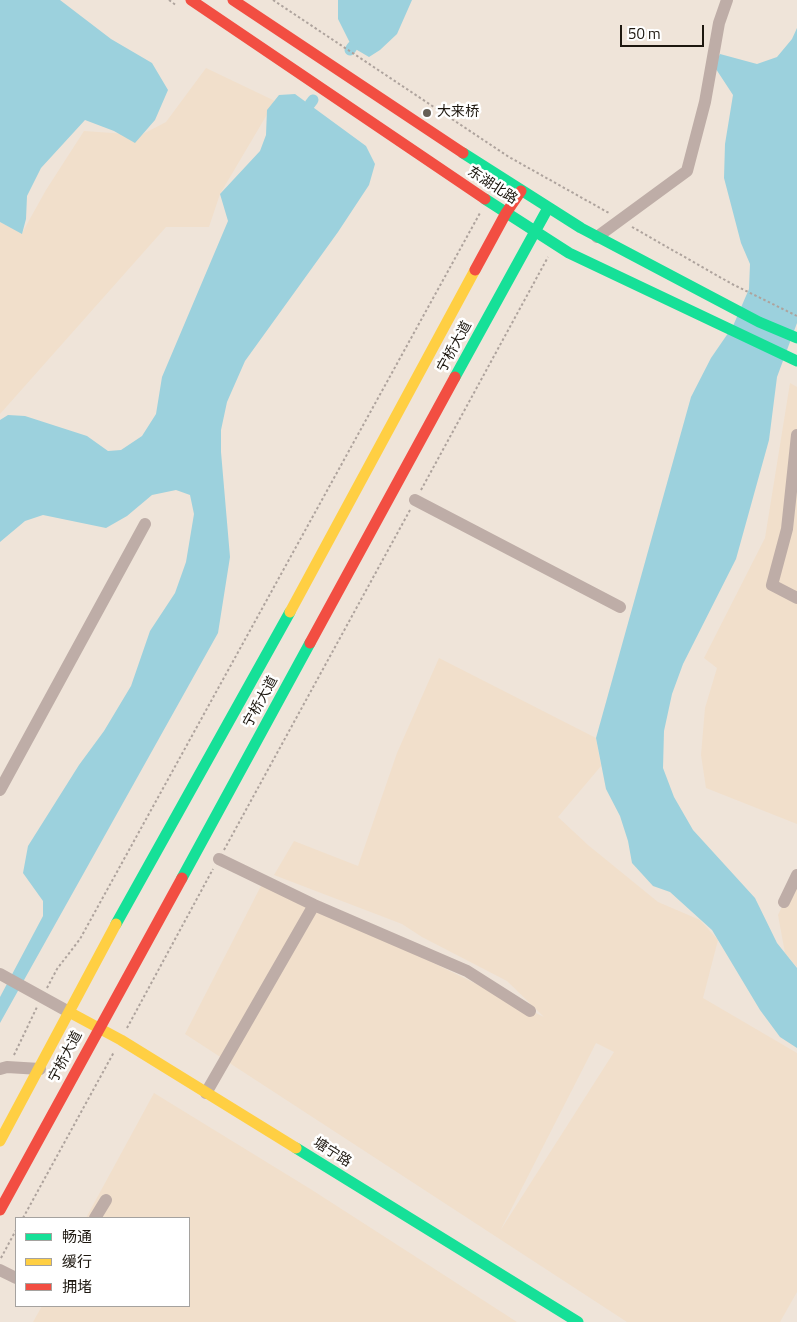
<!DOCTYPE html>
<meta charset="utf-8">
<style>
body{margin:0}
#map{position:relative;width:797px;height:1322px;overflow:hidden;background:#efe4d9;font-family:"Titillium Web","Noto Sans SC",sans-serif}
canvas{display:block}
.legend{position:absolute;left:15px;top:1217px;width:175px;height:90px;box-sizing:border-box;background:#fff;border:1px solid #a5a29f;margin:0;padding:6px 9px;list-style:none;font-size:15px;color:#1d170f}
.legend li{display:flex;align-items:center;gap:10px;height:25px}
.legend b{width:25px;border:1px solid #a5a29f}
.scale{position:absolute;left:620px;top:25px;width:84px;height:22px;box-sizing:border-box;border:2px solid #1d170f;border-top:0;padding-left:6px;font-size:15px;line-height:18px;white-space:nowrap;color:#1d170f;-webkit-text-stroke:4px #fff;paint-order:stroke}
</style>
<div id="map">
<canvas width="797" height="1322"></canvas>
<ul class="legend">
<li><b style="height:6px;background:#16e098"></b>畅通</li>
<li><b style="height:6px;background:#ffcf43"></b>缓行</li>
<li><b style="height:6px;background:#f24e42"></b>拥堵</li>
</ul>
<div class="scale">50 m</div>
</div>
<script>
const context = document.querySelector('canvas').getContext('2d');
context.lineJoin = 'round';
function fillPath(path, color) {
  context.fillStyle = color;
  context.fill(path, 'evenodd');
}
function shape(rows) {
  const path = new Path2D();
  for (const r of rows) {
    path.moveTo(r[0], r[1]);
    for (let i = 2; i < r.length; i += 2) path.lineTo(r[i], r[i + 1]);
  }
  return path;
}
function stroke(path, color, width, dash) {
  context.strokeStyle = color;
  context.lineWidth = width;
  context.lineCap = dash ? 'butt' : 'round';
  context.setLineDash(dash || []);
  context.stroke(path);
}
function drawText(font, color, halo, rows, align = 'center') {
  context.font = font + ' "Titillium Web","Noto Sans SC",sans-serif';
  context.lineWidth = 5;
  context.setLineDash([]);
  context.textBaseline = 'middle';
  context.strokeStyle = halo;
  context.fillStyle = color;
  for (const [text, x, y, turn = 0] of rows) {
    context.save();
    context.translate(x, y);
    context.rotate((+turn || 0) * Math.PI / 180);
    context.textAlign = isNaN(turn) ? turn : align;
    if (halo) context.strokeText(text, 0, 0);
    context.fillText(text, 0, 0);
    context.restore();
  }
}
const built = shape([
 [206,68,275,101,220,194,209,227,166,227,0,414,0,222,22,233,46,190,84,131,141,135,166,122],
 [790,383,797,387,797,824,706,788,701,755,705,708,717,668,704,658,765,538],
 [439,658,596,738,601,766,558,817,588,845,658,902,700,920,718,940,703,998,797,1053,797,1292,780,1322,627,1322,185,1034,264,880,544,1017,507,981,422,937,402,924,274,875,294,841,358,866,397,753],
 [596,1043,614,1052,500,1231],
 [797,875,797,967,785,953,778,915],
 [154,1093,312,1190,517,1322,33,1322,42,1306,189,1306,189,1218,86,1218]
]);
const water = shape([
 [0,0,60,0,111,39,152,63,168,90,155,120,135,143,114,131,85,120,41,168,27,196,26,219,22,234,0,222],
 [338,0,412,0,397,34,380,50,369,57,352,47,338,19],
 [797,28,797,323,777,377,769,440,736,559,683,664,672,694,664,731,663,768,674,797,693,830,755,898,777,943,797,968,797,1048,780,1037,760,1010,712,930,670,892,653,886,632,863,628,841,620,816,606,789,596,738,691,397,711,358,733,326,749,289,750,264,741,243,724,178,725,144,733,95,714,66,720,54,757,64,777,57,792,39],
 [295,94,366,146,375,164,369,185,338,232,245,361,227,402,221,430,221,452,230,557,218,633,0,1023,0,997,43,916,43,901,23,873,28,846,79,765,104,731,131,686,150,631,175,593,186,562,194,514,190,495,176,490,152,495,127,516,106,528,43,515,25,521,0,542,0,420,8,415,25,416,87,436,108,451,121,450,142,436,156,414,162,377,228,221,220,194,260,151,266,135,267,110,279,95]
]);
const canal = shape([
 [350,50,352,47],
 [310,104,313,100]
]);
const path = shape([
 [169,0,177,6],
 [273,0,509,157,609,213],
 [632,227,732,284,797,316],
 [421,490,548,257],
 [224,850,410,510],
 [47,988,57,969,80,939,480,213],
 [127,1028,213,869],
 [14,1055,37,1007],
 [23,1218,114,1052],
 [1,1258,16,1230]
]);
const street = shape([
 [597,237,687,171,705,102,719,23,727,0],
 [797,435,787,529,772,585,797,598],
 [415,500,620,607],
 [0,790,145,524],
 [219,859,314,905,467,971,530,1011],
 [784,902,797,875],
 [0,974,69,1012],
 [0,1069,7,1067,40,1069],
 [206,1093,314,905],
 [95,1218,106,1200],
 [0,1270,16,1278]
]);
const fast = shape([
 [463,153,581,228,759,322,797,338],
 [485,199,569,253,797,361],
 [455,377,548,208],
 [182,878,310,643],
 [116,924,290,612],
 [296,1148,578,1322]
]);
const slow = shape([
 [290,612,475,270],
 [69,1012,121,1040,296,1148],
 [0,1141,116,924]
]);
const jam = shape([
 [191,0,485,199],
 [233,0,463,153],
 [475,270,506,213,521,191],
 [310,643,455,377],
 [0,1210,182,878]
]);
const markers = [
 [427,113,5,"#665f56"]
];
const poiNames = [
 ["大来桥",437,113]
];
const streetNames = [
 ["东湖北路",492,186,33],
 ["宁桥大道",455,347,-61],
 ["宁桥大道",261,702,-61],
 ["宁桥大道",66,1057,-62],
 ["塘宁路",332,1153,32]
];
fillPath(built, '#f1dfcb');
fillPath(water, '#9cd1dd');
stroke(canal, '#9cd1dd', 11);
stroke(path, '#aea39d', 2, [2.5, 2.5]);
stroke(street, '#beada7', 12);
stroke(fast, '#16e098', 11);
stroke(slow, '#ffcf43', 11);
stroke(jam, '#f24e42', 11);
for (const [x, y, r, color] of markers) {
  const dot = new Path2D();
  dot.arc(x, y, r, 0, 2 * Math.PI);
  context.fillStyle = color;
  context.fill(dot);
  stroke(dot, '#fff', 2);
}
drawText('14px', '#1d170f', '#fff', poiNames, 'left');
drawText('14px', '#1d170f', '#fff', streetNames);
</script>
